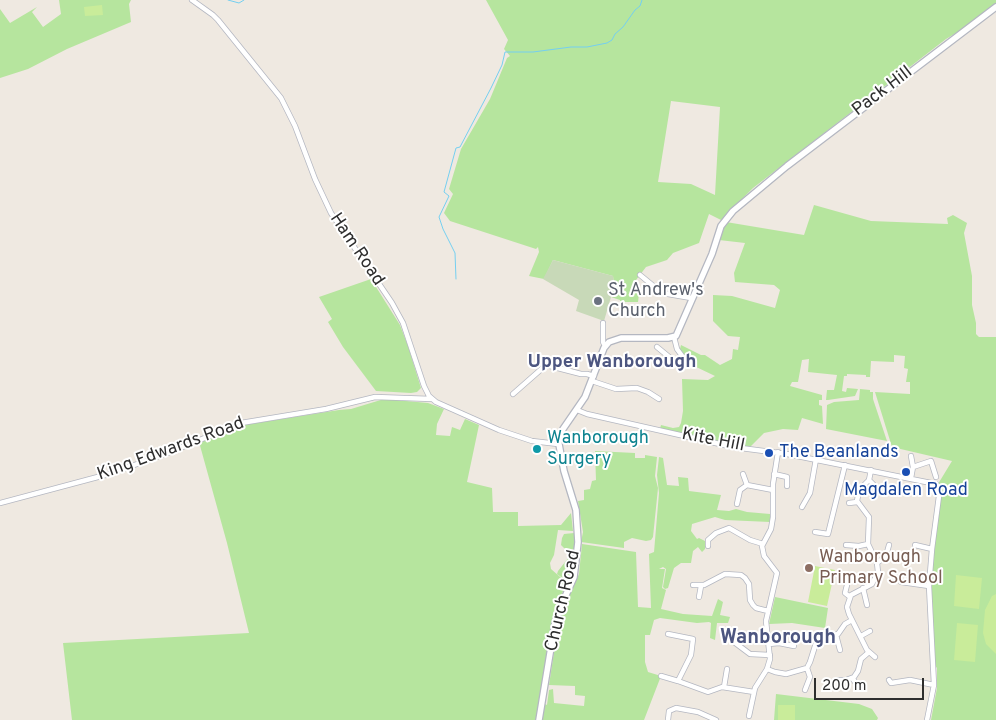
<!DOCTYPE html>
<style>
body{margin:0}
#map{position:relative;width:996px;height:720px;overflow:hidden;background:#efe9e1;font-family:Overpass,sans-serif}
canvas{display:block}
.scale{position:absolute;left:814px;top:678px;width:110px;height:22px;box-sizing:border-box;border:2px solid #2e2e2e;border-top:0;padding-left:6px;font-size:15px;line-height:18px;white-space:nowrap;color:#2e2e2e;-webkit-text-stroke:4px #fff;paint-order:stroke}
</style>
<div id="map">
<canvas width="996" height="720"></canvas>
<div class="scale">200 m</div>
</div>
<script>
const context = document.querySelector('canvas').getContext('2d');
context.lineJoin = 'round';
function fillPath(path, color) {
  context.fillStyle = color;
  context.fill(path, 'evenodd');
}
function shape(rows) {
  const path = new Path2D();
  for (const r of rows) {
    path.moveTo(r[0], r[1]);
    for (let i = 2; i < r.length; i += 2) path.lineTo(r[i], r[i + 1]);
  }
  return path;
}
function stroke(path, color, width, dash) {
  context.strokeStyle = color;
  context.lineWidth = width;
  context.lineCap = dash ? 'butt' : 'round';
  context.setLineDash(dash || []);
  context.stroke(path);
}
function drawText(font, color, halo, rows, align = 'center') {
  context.font = font + ' Overpass,sans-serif';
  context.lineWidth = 4;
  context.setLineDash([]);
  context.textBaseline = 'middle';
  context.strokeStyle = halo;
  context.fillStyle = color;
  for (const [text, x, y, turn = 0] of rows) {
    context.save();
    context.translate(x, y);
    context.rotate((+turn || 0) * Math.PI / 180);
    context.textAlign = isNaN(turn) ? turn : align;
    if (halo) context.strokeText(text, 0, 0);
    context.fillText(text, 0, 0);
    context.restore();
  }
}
const green = shape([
 [59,0,131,0,129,4,131,22,67,49,28,69,0,78,0,9,10,23,37,7,32,12,43,27,61,14],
 [486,0,996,0,996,4,966,27,946,39,753,188,721,220,709,214,699,243,673,253,667,260,646,267,633,284,640,286,638,302,620,302,620,300,611,297,614,284,613,276,553,260,544,279,529,276,539,252,538,247,536,249,450,221,444,213,453,194,449,189,461,149,490,99,507,58,510,56,504,49,508,40],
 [671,101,720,107,715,195,691,184,658,182],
 [814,205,871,221,948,224,947,218,953,215,967,223,964,233,972,276,972,305,976,323,976,334,979,337,996,337,996,720,931,720,937,688,937,668,933,663,929,586,939,503,944,484,938,484,952,461,892,447,875,392,910,394,910,382,906,382,908,369,904,368,905,356,894,355,894,362,871,361,870,377,866,377,866,375,847,374,847,376,844,376,842,391,846,392,847,388,858,389,855,396,828,400,826,400,827,390,834,390,837,375,808,372,809,359,802,360,798,382,792,382,790,386,822,395,822,400,819,400,819,405,822,406,823,424,802,418,798,430,783,429,764,433,750,447,716,441,660,429,661,425,673,428,679,427,681,423,683,411,682,379,708,380,715,376,692,365,680,349,681,345,701,355,705,355,720,365,732,359,733,349,738,350,740,337,728,336,713,321,713,295,732,296,775,308,780,290,774,285,735,282,734,273,745,243,719,240,726,222,804,235],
 [371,279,400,325,408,346,421,388,417,392,411,393,376,391,343,347,328,322,332,319,319,297],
 [860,389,870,390,870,392,873,392,873,399,887,441,826,429,827,405,834,402,859,400],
 [384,399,428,403,444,409,437,424,436,435,450,436,452,427,460,430,465,419,479,425,467,482,492,488,493,512,518,512,518,526,561,525,571,513,573,531,558,530,554,555,550,563,551,569,567,583,554,611,536,720,72,720,63,643,249,633,227,543,199,442,243,425,339,410,351,409],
 [595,451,635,453,635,458,645,458,645,455,657,457,655,476,658,488,653,537,651,540,646,541,632,538,624,542,624,548,581,542,583,532,578,501,584,500,584,490,590,489,592,481,596,480],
 [659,457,663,458,667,485,679,486,678,477,688,478,689,491,721,495,717,510,729,511,736,509,747,512,770,514,772,516,770,522,725,520,715,517,692,524,691,531,697,539,699,538,705,541,705,549,702,552,698,547,693,551,691,563,681,563,674,568,668,588,665,589,663,587,666,569,663,567,659,569,665,569,662,588,666,590,661,609,683,614,712,616,718,599,723,602,720,615,730,617,728,623,717,623,715,640,710,638,711,623,709,622,697,623,660,618,654,620,650,635,645,635,645,662,648,672,661,676,644,720,541,720,545,704,547,705,549,690,553,689,554,703,584,706,585,696,575,695,575,686,549,685,560,613,579,574,582,544,636,552,638,607,651,608,649,554,654,552,659,493,657,475],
 [574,533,575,547,569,569,570,579,568,582,557,574,558,571,569,557,569,553,561,545,562,538,564,534],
 [775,597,828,608,825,628,792,623,769,624],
 [776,694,859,704,872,709,878,718,877,720,774,720]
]);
const cemetery = shape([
 [553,260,613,276,614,284,611,297,604,321,576,311,579,300,543,279]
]);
const pitch = shape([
 [102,5,103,15,85,16,84,7],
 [815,566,835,570,827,606,808,602],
 [956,575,982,578,979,609,954,606],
 [996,594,996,654,986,644,983,633,985,610,992,596],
 [957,623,978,625,975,662,954,660],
 [778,705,795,705,795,720,778,720]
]);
const stream = shape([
 [228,0,239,3,244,0],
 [456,279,455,253,443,229,439,217,449,196,444,192,456,148,460,147,491,88,502,65,505,52,533,52,571,47,587,47,607,43,612,40,615,34,623,27,635,10,640,6,642,0]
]);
const minor = shape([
 [192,0,213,15,218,20,281,98,295,126,315,179,331,213,392,303,403,323,424,386,429,396,436,402,499,430,532,441,558,444],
 [640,275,662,293,691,298],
 [603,323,603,342,605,346],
 [674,337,677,349,685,360,690,362],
 [657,347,679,365,685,360],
 [592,381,616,389,637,388,648,392,659,399],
 [513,394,546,365,581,374,587,374,594,376],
 [577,410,587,414,733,447,787,454,936,484,938,489,939,496,932,549,929,586,934,685,927,720],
 [911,456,913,467],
 [871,470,869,480,859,490,857,501,869,517,868,544,877,563,878,572,872,584,851,595,847,607,849,614,867,650,875,657],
 [743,474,747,485],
 [774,474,787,477,787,486],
 [911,478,913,467,931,461,936,477],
 [869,480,879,490],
 [0,503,109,474,168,453,241,423,326,409,375,397,432,399],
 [849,503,857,502],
 [737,504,740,490,747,485,773,490],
 [802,507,810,493,816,459],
 [815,532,828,534,845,465],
 [846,545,859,546,868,544],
 [915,545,932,549],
 [708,546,708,540,716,533,729,528,750,540,763,544],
 [877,563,886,556,889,545],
 [849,577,845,593,850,597],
 [901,582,929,586],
 [693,585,704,585,725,574,741,575,745,578,749,584,750,600,753,605,756,608,768,611],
 [863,588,867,605],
 [699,597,701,586],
 [668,634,693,639,691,655,678,681,708,692,722,687,754,692],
 [836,635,840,650],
 [861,636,870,631],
 [730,639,750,654,770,655],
 [769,644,779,643,794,646],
 [767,669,775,672,786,674,807,668],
 [661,676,678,681],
 [852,678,859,687],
 [838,680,846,680,854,677,858,671,861,659,869,652],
 [889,680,891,683,910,680,934,685],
 [724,687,727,669],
 [805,690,810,677,807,668,810,662,816,643,821,639,838,634,845,624,852,620],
 [749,716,755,688,767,669,770,659,766,621,777,573,764,556,762,546,771,529,773,517,773,484,778,452],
 [668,720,669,711,676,708,698,712,716,720]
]);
const tertiary = shape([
 [539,720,555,623,560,608,574,577,578,542,576,510,564,471,558,439,563,429,585,397,604,348,609,342,621,338,668,338,676,336,712,254,721,226,733,211,787,166,996,7]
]);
const markers = [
 [598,301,5,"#6b7280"],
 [537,449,5,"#0f9aa8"],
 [769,453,5,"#1a4fb4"],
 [906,472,5,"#1a4fb4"],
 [809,568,5,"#8d6e63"]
];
const streetNames = [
 ["Pack Hill",883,92,-37],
 ["Ham Road",356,250,56],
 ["Kite Hill",713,441,11],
 ["King Edwards Road",171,450,-20],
 ["Church Road",564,601,-77]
];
const worshipNames = [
 ["St Andrew's",608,291],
 ["Church",608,312]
];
const cultureNames = [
 ["Wanborough",547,439],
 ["Surgery",547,460]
];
const transitNames = [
 ["The Beanlands",779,453],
 ["Magdalen Road",906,491,"center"]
];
const educationNames = [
 ["Wanborough",819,558],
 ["Primary School",819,579]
];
const neighbourhoodNames = [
 ["Upper Wanborough",612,363]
];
const quarterNames = [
 ["Wanborough",778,639]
];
fillPath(green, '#b6e59e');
fillPath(cemetery, '#c8d9b8');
fillPath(pitch, '#c9ec9a');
stroke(stream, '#75cff0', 1);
stroke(minor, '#b4b7c1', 6);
stroke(tertiary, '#b4b7c1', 8);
stroke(minor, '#fff', 4.5);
stroke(tertiary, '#fff', 5.5);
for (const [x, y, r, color] of markers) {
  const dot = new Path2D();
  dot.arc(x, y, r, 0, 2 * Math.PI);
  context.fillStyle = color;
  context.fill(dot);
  stroke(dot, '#fff', 2);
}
drawText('18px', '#2e2e2e', '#fff', streetNames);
drawText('18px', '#5b616d', '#fff', worshipNames, 'left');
drawText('18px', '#0d838f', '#fff', cultureNames, 'left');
drawText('18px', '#164399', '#fff', transitNames, 'left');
drawText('18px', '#785e54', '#fff', educationNames, 'left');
drawText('bold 19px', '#4d5680', '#fff', neighbourhoodNames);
drawText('bold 20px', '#4d5680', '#fff', quarterNames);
</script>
